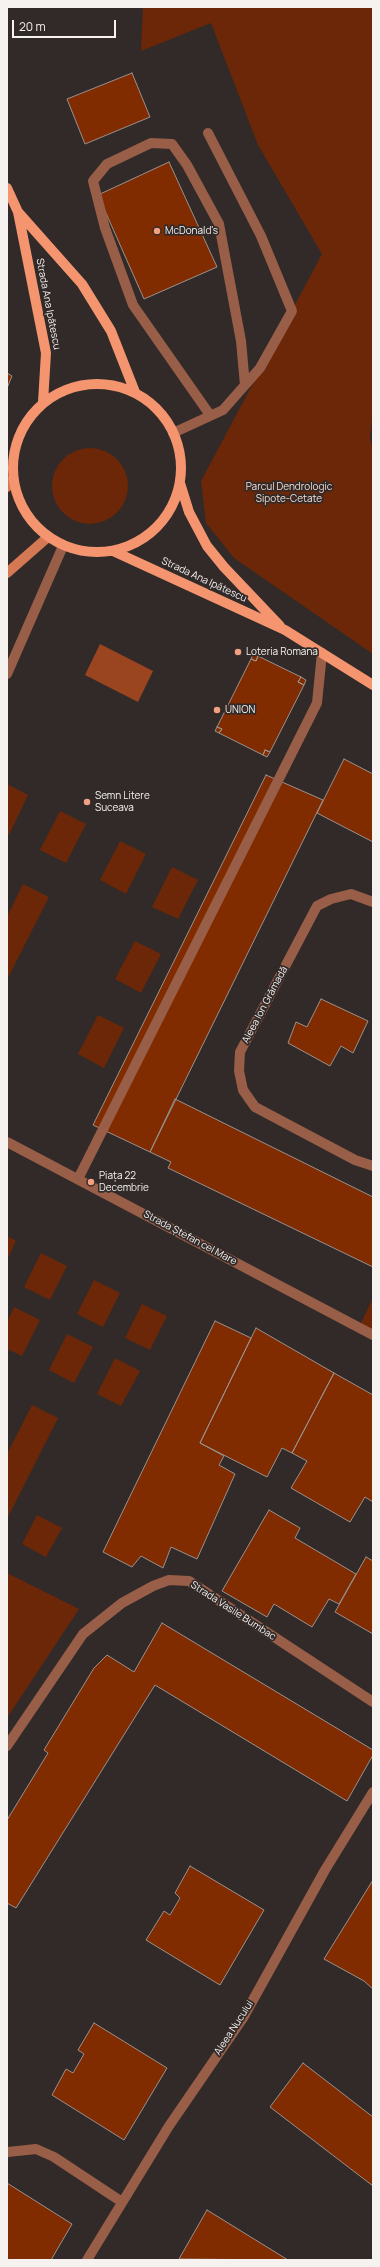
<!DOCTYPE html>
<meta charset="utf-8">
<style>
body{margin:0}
#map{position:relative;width:380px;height:2267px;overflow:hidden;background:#312a28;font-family:Manrope,sans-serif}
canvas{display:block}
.frame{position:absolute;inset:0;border:8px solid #f6f2f0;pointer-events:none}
.scale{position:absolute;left:12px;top:20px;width:104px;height:18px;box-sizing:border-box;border:2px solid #f6f2f0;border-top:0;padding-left:5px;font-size:12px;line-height:14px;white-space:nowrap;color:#f6f2f0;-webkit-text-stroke:3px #312a28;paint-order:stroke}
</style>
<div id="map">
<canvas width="380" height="2267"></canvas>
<div class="frame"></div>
<div class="scale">20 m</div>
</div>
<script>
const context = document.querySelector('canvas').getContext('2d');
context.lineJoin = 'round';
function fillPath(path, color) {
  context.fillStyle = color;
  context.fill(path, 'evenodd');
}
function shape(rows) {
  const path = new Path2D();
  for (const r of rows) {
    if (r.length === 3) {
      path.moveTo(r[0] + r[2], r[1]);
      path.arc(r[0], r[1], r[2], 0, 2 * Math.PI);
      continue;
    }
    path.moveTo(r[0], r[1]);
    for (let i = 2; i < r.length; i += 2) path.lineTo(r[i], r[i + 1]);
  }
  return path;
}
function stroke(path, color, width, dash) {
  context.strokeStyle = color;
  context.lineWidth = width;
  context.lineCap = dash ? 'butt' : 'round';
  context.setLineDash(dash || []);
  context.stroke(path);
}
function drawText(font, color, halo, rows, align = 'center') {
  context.font = font + ' Manrope,sans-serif';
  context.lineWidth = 3.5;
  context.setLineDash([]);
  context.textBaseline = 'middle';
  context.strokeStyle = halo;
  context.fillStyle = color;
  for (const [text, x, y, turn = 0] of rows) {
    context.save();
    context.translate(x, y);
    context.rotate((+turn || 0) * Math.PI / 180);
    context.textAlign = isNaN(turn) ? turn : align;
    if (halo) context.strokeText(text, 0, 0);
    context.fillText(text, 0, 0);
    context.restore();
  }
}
const green = shape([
 [143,7,373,7,373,410,370,437,373,451,373,654,234,558,206,523,201,481,322,254,258,145,211,23,141,51],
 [90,486,38],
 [7,784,28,795,9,835,7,834],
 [60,811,86,824,66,863,40,850],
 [120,841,146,854,126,894,100,880],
 [172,867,198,880,178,919,152,907],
 [23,884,49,897,7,980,7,917],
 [135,941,161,954,141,993,115,979],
 [98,1015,124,1028,104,1068,78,1054],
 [7,1236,16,1241,7,1260],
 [41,1253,67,1266,50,1300,24,1287],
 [94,1280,120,1293,103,1327,77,1314],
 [373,1298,373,1336,359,1327],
 [142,1304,167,1316,150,1350,125,1338],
 [14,1307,40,1320,22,1356,7,1349,7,1322],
 [67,1334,93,1347,74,1383,49,1370],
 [115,1358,140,1371,121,1406,97,1394],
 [32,1405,58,1418,7,1519,7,1454],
 [37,1515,62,1528,46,1557,22,1544],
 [7,1573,79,1609,7,1718]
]);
const water = shape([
 [100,644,153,671,138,702,85,675]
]);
const building = shape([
 [132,73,150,117,85,144,67,99,132,73],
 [169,162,217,267,144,299,98,195,169,162],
 [7,373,12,376,7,388,7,373],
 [253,654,258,656,256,661,251,659,253,654],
 [258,656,301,677,298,682,304,685,270,752,265,750,263,755,219,733,222,729,217,727,251,659,256,661,258,656],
 [301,677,306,680,304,685,298,682,301,677],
 [217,727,222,729,219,733,215,731,217,727],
 [265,750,270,752,267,757,263,755,265,750],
 [344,759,373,774,373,842,317,813,344,759],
 [266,775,323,800,150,1152,93,1125,266,775],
 [321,999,368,1021,353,1053,341,1046,330,1066,288,1043,296,1022,307,1027,321,999],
 [175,1099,373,1197,373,1267,168,1168,171,1162,150,1152,175,1099],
 [215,1321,251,1338,200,1443,224,1456,219,1465,235,1474,197,1559,171,1547,163,1568,141,1556,132,1567,103,1552,215,1321],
 [256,1328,334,1373,292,1453,282,1448,267,1477,200,1443,256,1328],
 [334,1373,373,1395,373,1502,365,1497,350,1522,291,1488,307,1461,292,1453,334,1373],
 [269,1510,300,1528,295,1538,356,1574,339,1604,329,1599,312,1627,274,1604,267,1617,222,1591,269,1510],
 [366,1557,373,1561,373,1634,335,1612,366,1557],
 [162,1623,373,1750,373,1755,347,1801,155,1685,16,1908,7,1903,7,1820,48,1753,44,1750,94,1668,107,1655,134,1672,162,1623],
 [190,1866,264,1910,220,1985,146,1940,164,1911,170,1915,180,1898,175,1893,190,1866],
 [373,1880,373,1989,364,1981,324,1959,373,1880],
 [94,2023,167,2068,124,2140,52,2095,66,2069,73,2073,84,2054,78,2050,94,2023],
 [303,2063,373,2117,373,2186,270,2107,303,2063],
 [7,2183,72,2224,51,2260,7,2260,7,2183],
 [207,2210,288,2260,179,2259,207,2210]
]);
const service = shape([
 [210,415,133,305,105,228,93,181,107,164,151,143,172,144,187,165,219,224,241,341,245,385],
 [173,433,223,410,260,368,292,311,261,236,208,133],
 [7,674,63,546]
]);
const pedestrian = shape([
 [7,1142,373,1335],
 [78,1179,317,703,322,653]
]);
const minor = shape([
 [373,902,351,894,331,899,317,906,240,1052,239,1071,243,1090,255,1107,355,1160,373,1166],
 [7,1746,83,1634,122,1603,153,1586,169,1580,189,1581,373,1702],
 [8,2152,36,2149,54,2157,122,2202],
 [87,2260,169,2126,243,2018,325,1870,373,1792]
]);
const secondary = shape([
 [7,487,13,479],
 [7,573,48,537]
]);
const primary = shape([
 [7,188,18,212,46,353,43,402],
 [19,213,82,284,111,331,135,392],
 [97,468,84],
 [180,483,189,512,207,546,224,567,280,626],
 [113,551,285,630,373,685]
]);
const markers = [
 [157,231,4,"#f2a080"],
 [238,652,4,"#f2a080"],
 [217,710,4,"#f2a080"],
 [87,802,4,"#f2a080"],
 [91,1182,4,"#f2a080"]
];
const poiNames = [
 ["McDonald's",165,231],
 ["Loteria Romana",246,652],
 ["UNION",225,710],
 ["Semn Litere",95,796],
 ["Suceava",95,808],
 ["Piața 22",99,1176],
 ["Decembrie",99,1188]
];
const streetNames = [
 ["Strada Ana Ipătescu",48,304,79],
 ["Strada Ana Ipătescu",204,580,25],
 ["Aleea Ion Grămadă",265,1005,-62],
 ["Strada Ștefan cel Mare",190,1238,28],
 ["Strada Vasile Bumbac",233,1611,33],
 ["Aleea Nucului",234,2028,-57]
];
const parkNames = [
 ["Parcul Dendrologic",289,487],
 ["Sipote-Cetate",289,499]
];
fillPath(green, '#6b2707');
fillPath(water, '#9b4520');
fillPath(building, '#812c00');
stroke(building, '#9a918e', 1);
stroke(service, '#985e48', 10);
stroke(pedestrian, '#985e48', 10);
stroke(minor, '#985e48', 10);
stroke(secondary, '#d57854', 10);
stroke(primary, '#f59570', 10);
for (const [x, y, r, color] of markers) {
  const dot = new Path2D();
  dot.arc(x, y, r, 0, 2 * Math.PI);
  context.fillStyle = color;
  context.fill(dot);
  stroke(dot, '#312a28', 1.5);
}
drawText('10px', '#f6f2f0', '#312a28', poiNames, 'left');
drawText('10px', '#f6f2f0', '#312a28', streetNames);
drawText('10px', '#f5dbd2', '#312a28', parkNames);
</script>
